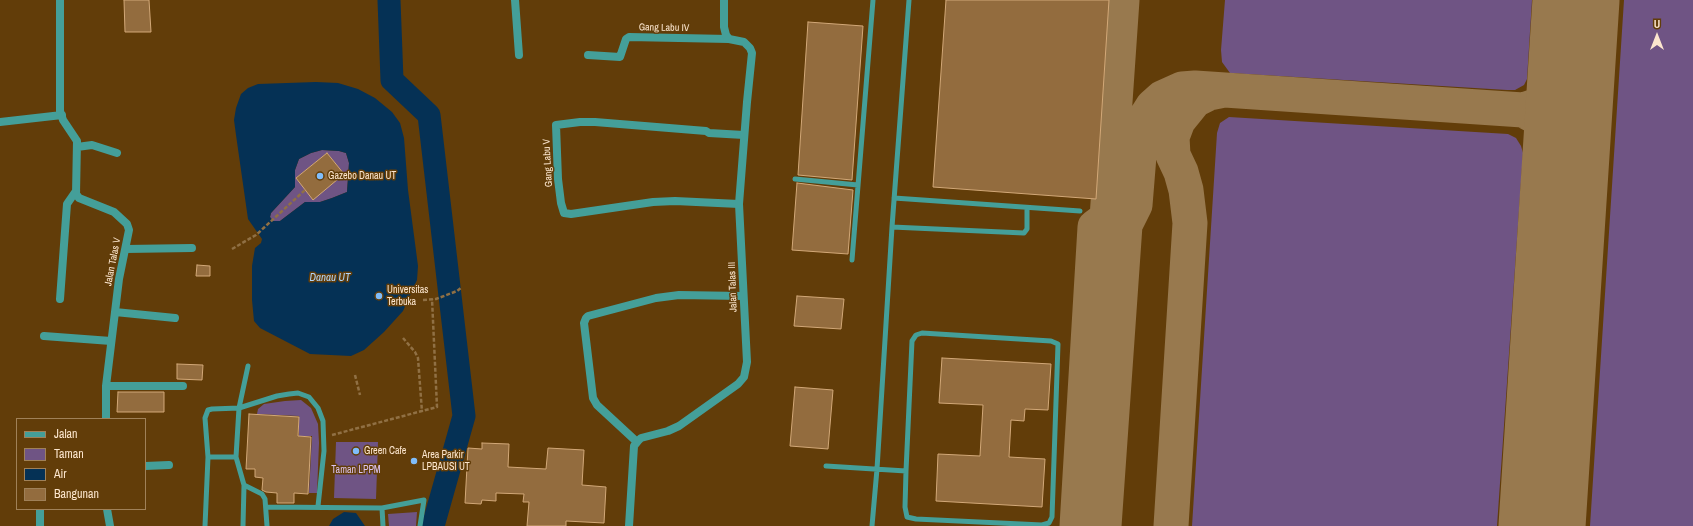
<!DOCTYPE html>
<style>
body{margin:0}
#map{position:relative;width:1693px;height:526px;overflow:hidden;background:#623d09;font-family:"Archivo Narrow",sans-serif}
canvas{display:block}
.legend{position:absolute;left:16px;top:418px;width:130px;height:92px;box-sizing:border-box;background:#623d09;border:1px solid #a08158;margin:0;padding:5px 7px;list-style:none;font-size:12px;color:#fce6ce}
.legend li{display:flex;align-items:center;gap:8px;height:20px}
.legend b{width:20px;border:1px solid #a08158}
.north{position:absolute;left:1637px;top:16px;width:40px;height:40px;-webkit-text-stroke:3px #623d09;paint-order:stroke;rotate:0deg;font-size:11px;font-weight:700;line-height:16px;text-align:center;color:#fce6ce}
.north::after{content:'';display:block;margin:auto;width:14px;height:18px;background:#fce6ce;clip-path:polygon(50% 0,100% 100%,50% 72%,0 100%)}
</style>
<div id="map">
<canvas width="1693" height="526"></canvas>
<ul class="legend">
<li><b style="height:5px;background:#449f99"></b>Jalan</li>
<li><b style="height:11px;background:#6f5484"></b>Taman</li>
<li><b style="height:11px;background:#053155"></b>Air</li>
<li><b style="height:11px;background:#936c3e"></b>Bangunan</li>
</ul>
<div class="north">U</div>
</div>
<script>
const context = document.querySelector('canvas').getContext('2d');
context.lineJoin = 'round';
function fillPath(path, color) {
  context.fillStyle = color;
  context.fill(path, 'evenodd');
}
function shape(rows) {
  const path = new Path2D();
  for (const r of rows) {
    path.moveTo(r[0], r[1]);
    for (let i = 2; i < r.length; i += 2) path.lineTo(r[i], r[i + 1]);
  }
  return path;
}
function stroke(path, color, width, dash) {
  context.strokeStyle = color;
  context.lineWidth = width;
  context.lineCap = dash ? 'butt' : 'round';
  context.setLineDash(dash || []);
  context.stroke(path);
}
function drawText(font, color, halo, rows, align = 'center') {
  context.font = font + ' "Archivo Narrow",sans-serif';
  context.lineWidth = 3;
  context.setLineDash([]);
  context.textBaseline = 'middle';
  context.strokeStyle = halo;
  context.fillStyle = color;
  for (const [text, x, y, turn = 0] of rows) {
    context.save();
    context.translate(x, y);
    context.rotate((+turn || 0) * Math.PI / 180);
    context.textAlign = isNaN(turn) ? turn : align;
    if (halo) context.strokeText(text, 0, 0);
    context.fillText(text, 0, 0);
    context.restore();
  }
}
const green = shape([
 [1225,0,1532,0,1527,79,1524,85,1515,90,1507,90,1230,73,1222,62,1221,50],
 [1624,0,1693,0,1693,526,1590,526],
 [1229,117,1508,134,1516,138,1521,146,1523,153,1497,526,1192,526,1217,133,1220,123],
 [322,150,339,151,346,153,349,163,347,192,332,198,320,202,305,202,280,221,273,221,270,217,271,213,295,187,295,170,299,159,311,153],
 [327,153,344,174,313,199,296,178],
 [301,400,311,408,318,424,319,443,317,493,309,493,312,436,299,436,299,416,257,414,258,409,264,404,285,401],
 [336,442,378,442,376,499,334,498],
 [417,512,416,526,389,526,388,514]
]);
const water = shape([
 [316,82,338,83,358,89,375,98,392,112,400,123,404,138,408,190,418,266,417,280,403,311,384,332,364,350,351,356,310,354,260,328,254,321,252,300,252,266,255,248,261,243,262,239,248,219,236,135,234,120,236,108,241,94,248,88,258,84],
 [322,150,339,151,346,153,349,163,347,192,332,198,320,202,305,202,280,221,273,221,270,217,271,213,295,187,295,170,299,159,311,153],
 [344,512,356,513,365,526,329,526,333,519]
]);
const river = shape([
 [389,0,392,80,429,115,464,416,433,526]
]);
const taxiway = shape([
 [1523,110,1535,106,1549,99,1558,91,1564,82,1568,70,1573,44],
 [1077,526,1095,227,1107,218,1122,0],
 [1104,526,1125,225,1135,205,1141,131,1146,117,1153,106,1162,98,1182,89,1195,88,1523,110,1542,120,1559,138,1562,147,1564,182],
 [1171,526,1190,223,1186,190,1181,172,1173,155,1172,137,1178,121,1195,100,1209,93,1224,90]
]);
const runway = shape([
 [1542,526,1576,0]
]);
const building = shape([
 [124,0,149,0,151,32,125,32,124,0],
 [946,0,1109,0,1096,199,933,187,946,0],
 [808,22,863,26,852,180,798,175,808,22],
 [327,153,344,174,313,200,296,178,327,153],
 [797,183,853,190,848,254,792,250,797,183],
 [197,265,210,266,210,276,196,276,197,265],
 [797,296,844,299,841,329,794,326,797,296],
 [942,358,1051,364,1048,410,1025,409,1024,421,1011,420,1009,457,1045,459,1042,507,936,501,938,454,980,456,983,405,939,403,942,358],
 [177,364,203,365,202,380,177,379,177,364],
 [795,387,833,390,828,449,790,446,795,387],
 [118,392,164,392,164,412,117,412,118,392],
 [249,414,299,417,298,436,311,437,308,494,294,493,294,503,277,503,277,493,266,492,262,490,263,478,255,477,255,469,246,469,249,414],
 [482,443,509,444,508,467,546,469,548,448,584,450,582,485,606,487,604,523,566,521,566,526,527,526,529,502,523,502,524,494,496,493,496,501,482,500,481,504,465,503,468,448,482,449,482,443]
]);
const path = shape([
 [232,249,256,235,305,190],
 [423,300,436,299,457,291,462,287],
 [403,338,415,352,418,358,422,412],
 [355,375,360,395],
 [332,435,437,407,432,299]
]);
const service = shape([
 [795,179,858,185],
 [894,198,1080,211],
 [892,227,1024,233,1027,229,1027,208],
 [852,260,873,0],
 [248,366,239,408,236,457,244,485,262,494,265,499,267,526],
 [236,457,208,457,205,418,208,410,212,409,239,408,277,396,289,394,298,393,309,397,318,408,323,421,324,451,318,506],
 [826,466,906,471,912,341,916,335,922,333,1051,341,1058,344,1052,517,1049,523,1042,525,916,519,907,517,905,507,906,471],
 [267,507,382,508,424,500,420,526],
 [382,508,383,526],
 [205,526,208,457],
 [243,526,244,485],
 [872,526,877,469,892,227,909,0]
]);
const minor = shape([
 [60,0,60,111,63,120,77,141,76,194,79,198,114,212,127,224,129,230,119,279,115,312,106,386,106,419],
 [515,0,519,55],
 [588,55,620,57,626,39,629,37,729,39],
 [0,122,62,115],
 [77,147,92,145,117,153],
 [739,204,675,201,653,202,571,214,564,213,561,203,558,179,556,125,580,122,595,122,706,131,709,133,744,135],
 [126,249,192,248],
 [60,299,67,204,76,191],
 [115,312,175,318],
 [44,336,111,341],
 [106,386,183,386],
 [637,442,597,405,593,398,584,323,586,318,588,316,656,298,679,295,743,296],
 [145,466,169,465],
 [107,509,110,526],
 [40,526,40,509]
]);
const tertiary = shape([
 [629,526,634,446,637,442,641,438,668,431,679,426,738,384,744,377,747,362,739,204,747,102,752,53,750,48,744,42,729,39,726,35,724,27,724,0]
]);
const markers = [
 [320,176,4,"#80bdfa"],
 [379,296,4,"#80bdfa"],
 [356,451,4,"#80bdfa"],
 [414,461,4,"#80bdfa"]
];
const streetNames = [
 ["Gang Labu IV",664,28,1],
 ["Gang Labu V",548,163,-93],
 ["Jalan Talas V",113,262,-79],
 ["Jalan Talas III",733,287,-92]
];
const poiNames = [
 ["Gazebo Danau UT",328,176],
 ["Universitas",387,290],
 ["Terbuka",387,302],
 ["Green Cafe",364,451],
 ["Area Parkir",422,455],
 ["LPBAUSI UT",422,467]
];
const parkNames = [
 ["Taman LPPM",356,470]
];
const waterNames = [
 ["Danau UT",330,278]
];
fillPath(green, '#6f5484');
fillPath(water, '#053155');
stroke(river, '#053155', 23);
stroke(taxiway, '#98794e', 35);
stroke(runway, '#98794e', 87);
fillPath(building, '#936c3e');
stroke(building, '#d2a878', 1);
stroke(path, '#907044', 2.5, [4, 2]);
stroke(service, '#449f99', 5);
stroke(minor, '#449f99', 8);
stroke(tertiary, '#449f99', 8);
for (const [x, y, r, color] of markers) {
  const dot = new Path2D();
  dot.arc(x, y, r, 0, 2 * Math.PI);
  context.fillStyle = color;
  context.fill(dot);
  stroke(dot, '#623d09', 1.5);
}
drawText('10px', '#fce6ce', '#623d09', streetNames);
drawText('10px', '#fce6ce', '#623d09', poiNames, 'left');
drawText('10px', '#dcc4f0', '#623d09', parkNames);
drawText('italic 11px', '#b1d6fb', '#623d09', waterNames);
</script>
